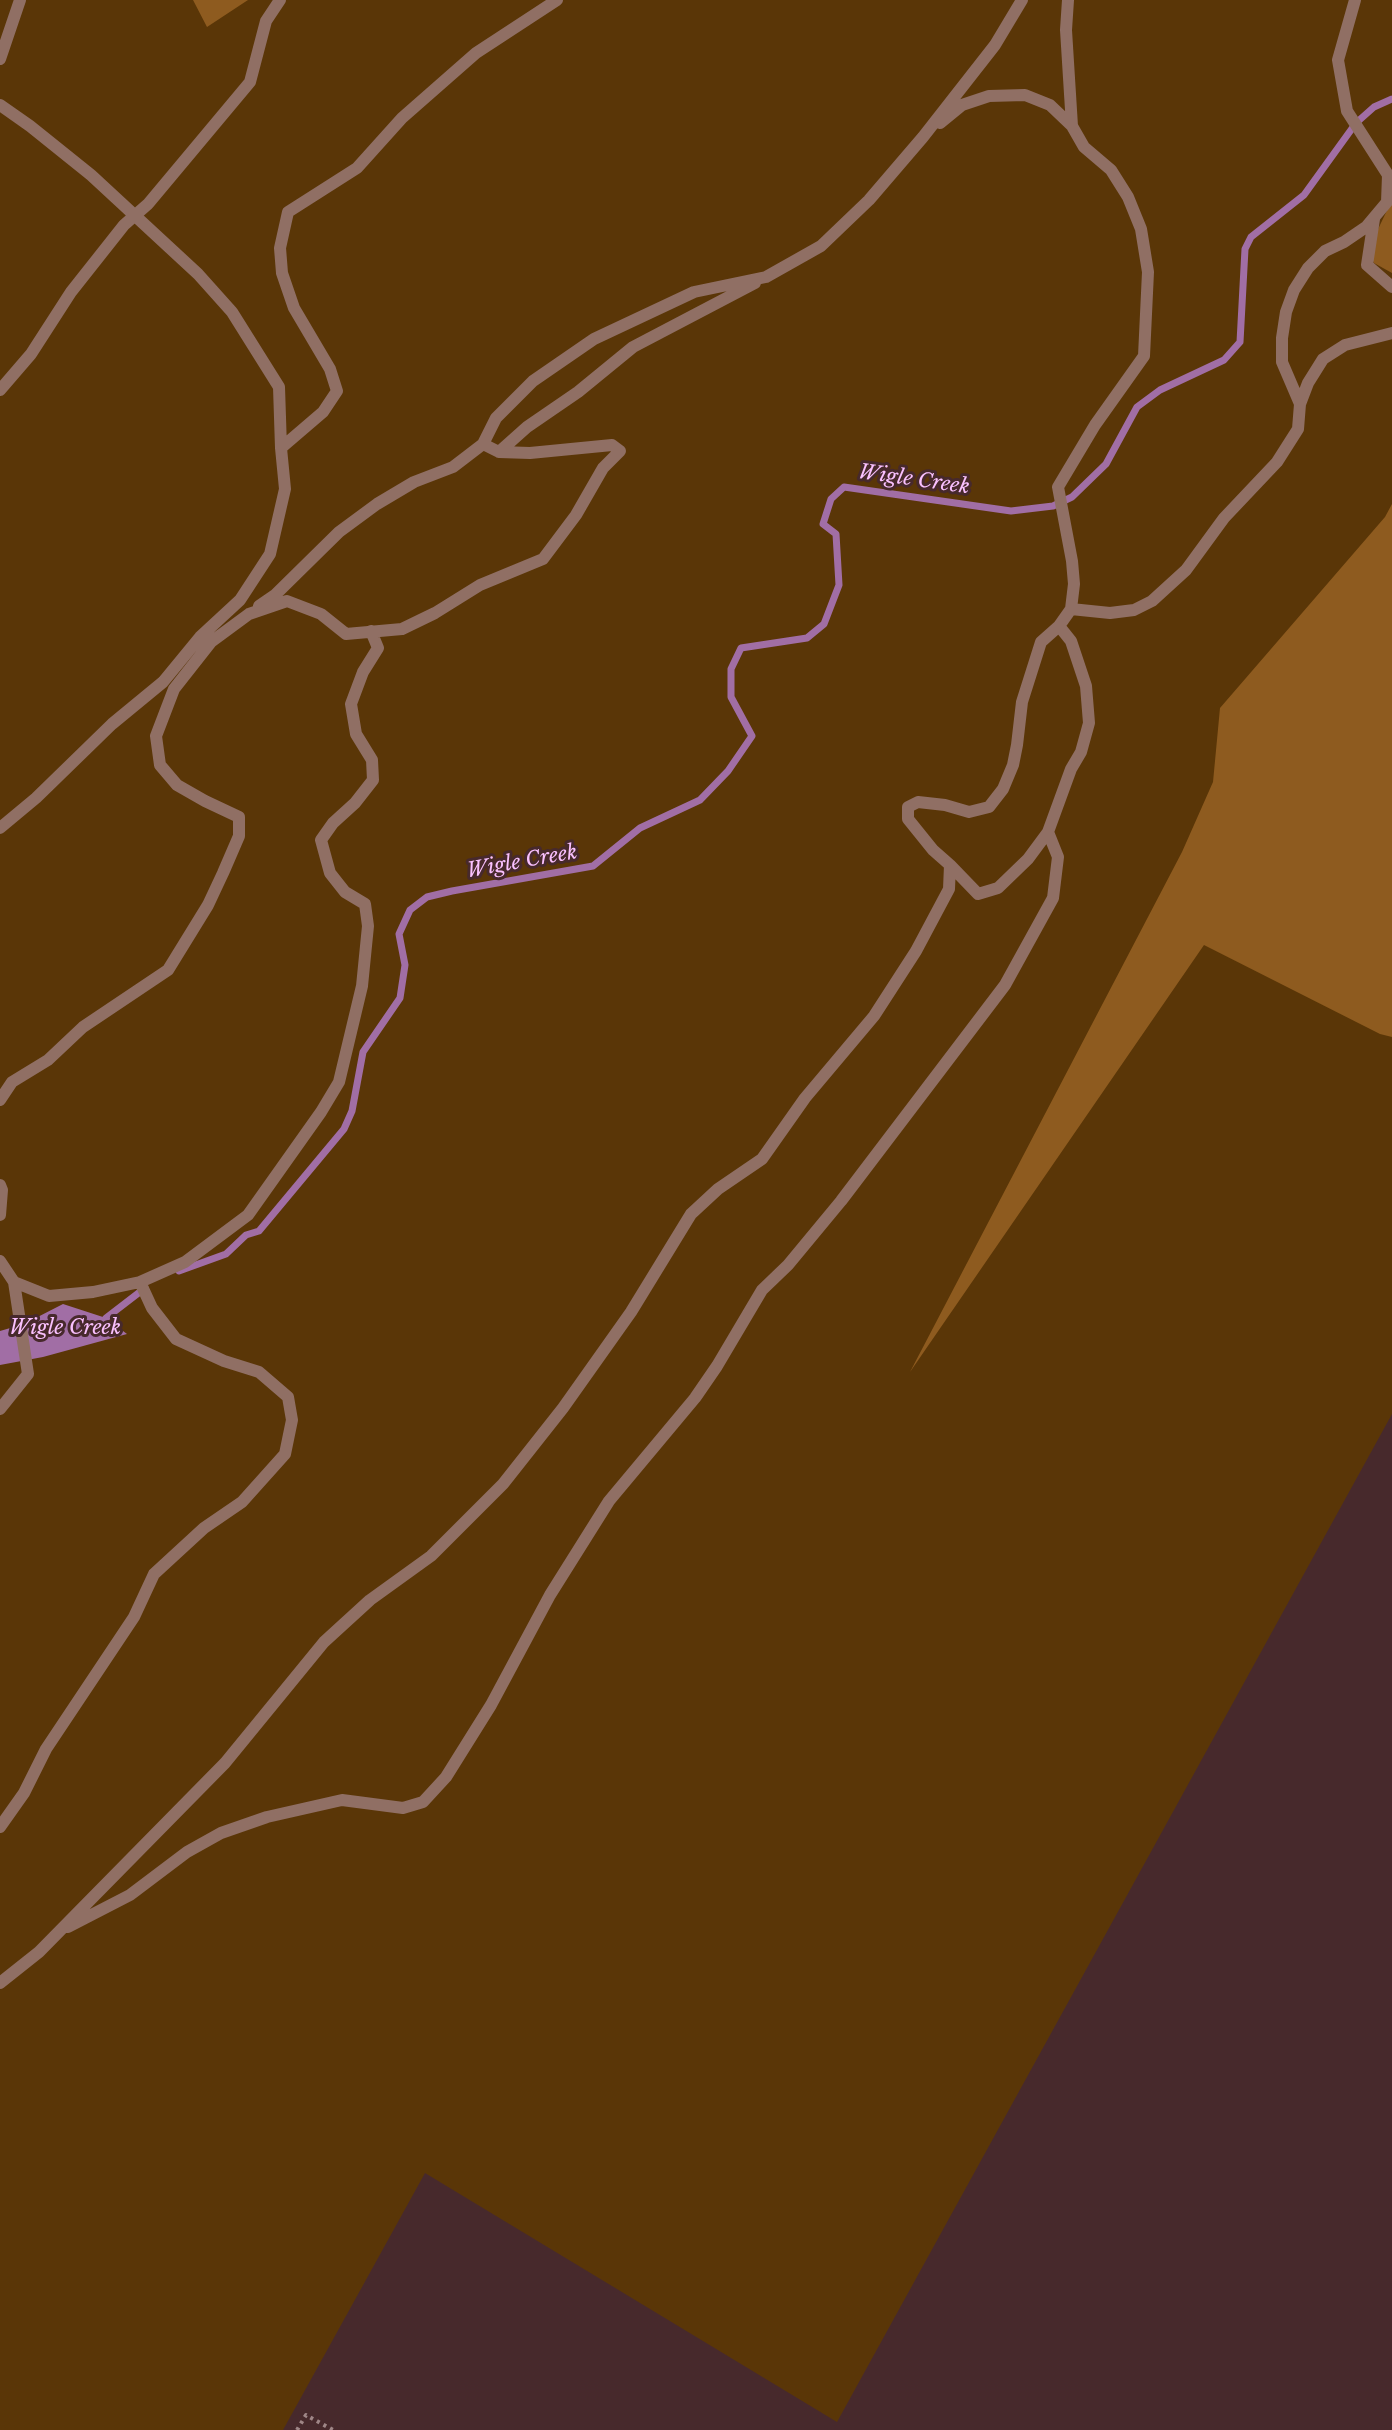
<!DOCTYPE html>
<style>
body{margin:0}
canvas{display:block;background:#47292c}
</style>
<canvas width="1392" height="2430"></canvas>
<script>
const context = document.querySelector('canvas').getContext('2d');
context.lineJoin = 'round';
function fillPath(path, color) {
  context.fillStyle = color;
  context.fill(path, 'evenodd');
}
function shape(rows) {
  const path = new Path2D();
  for (const r of rows) {
    path.moveTo(r[0], r[1]);
    for (let i = 2; i < r.length; i += 2) path.lineTo(r[i], r[i + 1]);
  }
  return path;
}
function stroke(path, color, width, dash) {
  context.strokeStyle = color;
  context.lineWidth = width;
  context.lineCap = dash ? 'butt' : 'round';
  context.setLineDash(dash || []);
  context.stroke(path);
}
function drawText(font, color, halo, rows, align = 'center') {
  context.font = font + ' "Libre Baskerville",serif';
  context.lineWidth = 6;
  context.setLineDash([]);
  context.textBaseline = 'middle';
  context.strokeStyle = halo;
  context.fillStyle = color;
  for (const [text, x, y, turn = 0] of rows) {
    context.save();
    context.translate(x, y);
    context.rotate((+turn || 0) * Math.PI / 180);
    context.textAlign = isNaN(turn) ? turn : align;
    if (halo) context.strokeText(text, 0, 0);
    context.fillText(text, 0, 0);
    context.restore();
  }
}
const green = shape([
 [0,0,1392,0,1392,1414,837,2422,425,2173,283,2430,0,2430]
]);
const forest = shape([
 [193,0,248,0,207,27],
 [1392,200,1392,273,1374,263,1368,250],
 [1392,504,1392,1037,1380,1034,1204,945,910,1372,1182,852,1213,782,1220,708,1385,517]
]);
const water = shape([
 [63,1304,106,1318,127,1334,43,1357,0,1365,0,1331,24,1324]
]);
const stream = shape([
 [179,1271,226,1254,246,1235,259,1231,344,1129,352,1111,363,1052,400,998,405,965,399,934,410,910,427,897,452,891,593,866,640,828,700,800,728,771,752,736,731,697,731,669,741,648,807,638,824,624,839,585,836,534,823,524,831,499,844,487,1011,511,1053,506,1072,497,1106,464,1137,407,1160,390,1224,360,1240,342,1245,249,1251,237,1304,195,1356,123,1374,107,1392,99],
 [106,1318,145,1288]
]);
const path = shape([
 [297,2430,306,2415,333,2430]
]);
const lane = shape([
 [0,59,20,0],
 [0,105,30,126,91,175,198,274,232,312,279,387,281,448],
 [940,123,962,105,989,96,1025,95,1050,105,1072,126],
 [1374,219,1367,265,1392,287],
 [0,390,31,354,71,292,124,225,148,204,250,82,266,21,280,0],
 [1300,404,1308,383,1323,359,1345,345,1392,333],
 [499,452,527,427,578,392,633,347,755,283],
 [259,606,275,595,339,532,377,504,414,482,453,467,483,444],
 [1071,609,1110,613,1134,610,1152,601,1186,570,1224,518,1277,462,1298,429,1300,404,1282,362,1282,338,1286,312,1294,290,1308,268,1325,251,1344,242,1366,227,1387,202,1388,175,1347,111,1338,60,1355,0],
 [0,828,36,798,112,724,163,682,200,637,240,600,270,554,285,489,281,448,323,412,337,391,330,369,294,308,282,273,280,248,288,212,357,168,402,118,476,53,557,0],
 [950,865,978,894,998,888,1028,859,1048,832,1071,769,1081,752,1089,723,1086,686,1071,641,1059,626],
 [0,1100,12,1082,48,1060,83,1027,168,970,208,905,223,873,239,836,239,817,205,801,177,785,160,765,156,736,174,689,211,642,249,614,287,601,321,614,346,634,402,629,435,613,480,585,543,559,576,515,603,468,620,451,612,445,530,453,499,452,483,444,496,418,533,381,594,339,694,292,766,277,821,246,869,200,923,137,995,45,1022,0],
 [0,1185,2,1190,0,1215],
 [0,1261,14,1282,28,1374,0,1409],
 [14,1282,49,1296,93,1292,140,1282,185,1262,248,1215,321,1112,339,1082,362,986,368,926,365,904,345,892,330,873,321,840,333,823,355,803,373,780,372,760,356,734,351,704,363,672,378,648,371,631],
 [0,1827,24,1793,46,1749,134,1617,154,1574,204,1528,242,1502,285,1454,292,1420,288,1397,259,1372,224,1361,176,1339,152,1308,140,1282],
 [68,1927,130,1895,187,1852,221,1833,267,1817,342,1800,403,1808,423,1802,446,1777,491,1705,550,1595,609,1501,695,1398,717,1366,762,1290,788,1265,841,1201,1005,985,1053,898,1058,857,1048,832],
 [0,1983,39,1952,225,1763,324,1642,370,1600,431,1556,503,1484,563,1408,631,1312,691,1214,718,1189,762,1159,805,1098,874,1016,916,951,949,889,950,865,933,850,908,819,908,807,918,802,945,805,969,812,989,807,1003,789,1013,765,1017,745,1022,702,1041,642,1059,626,1071,609,1074,584,1072,561,1058,487,1095,425,1144,356,1148,272,1141,229,1128,197,1111,170,1084,147,1072,126,1066,30,1068,0]
]);
const waterNames = [
 ["Wigle Creek",914,480,8],
 ["Wigle Creek",522,862,-10],
 ["Wigle Creek",65,1328]
];
fillPath(green, '#5a3607');
fillPath(forest, '#8e5b1f');
fillPath(water, '#a16ea5');
stroke(stream, '#a16ea5', 7);
stroke(path, '#9f8687', 4, [3, 4.5]);
stroke(lane, '#906f64', 12);
drawText('italic 20px', '#fac1ff', '#47292c', waterNames);
</script>
